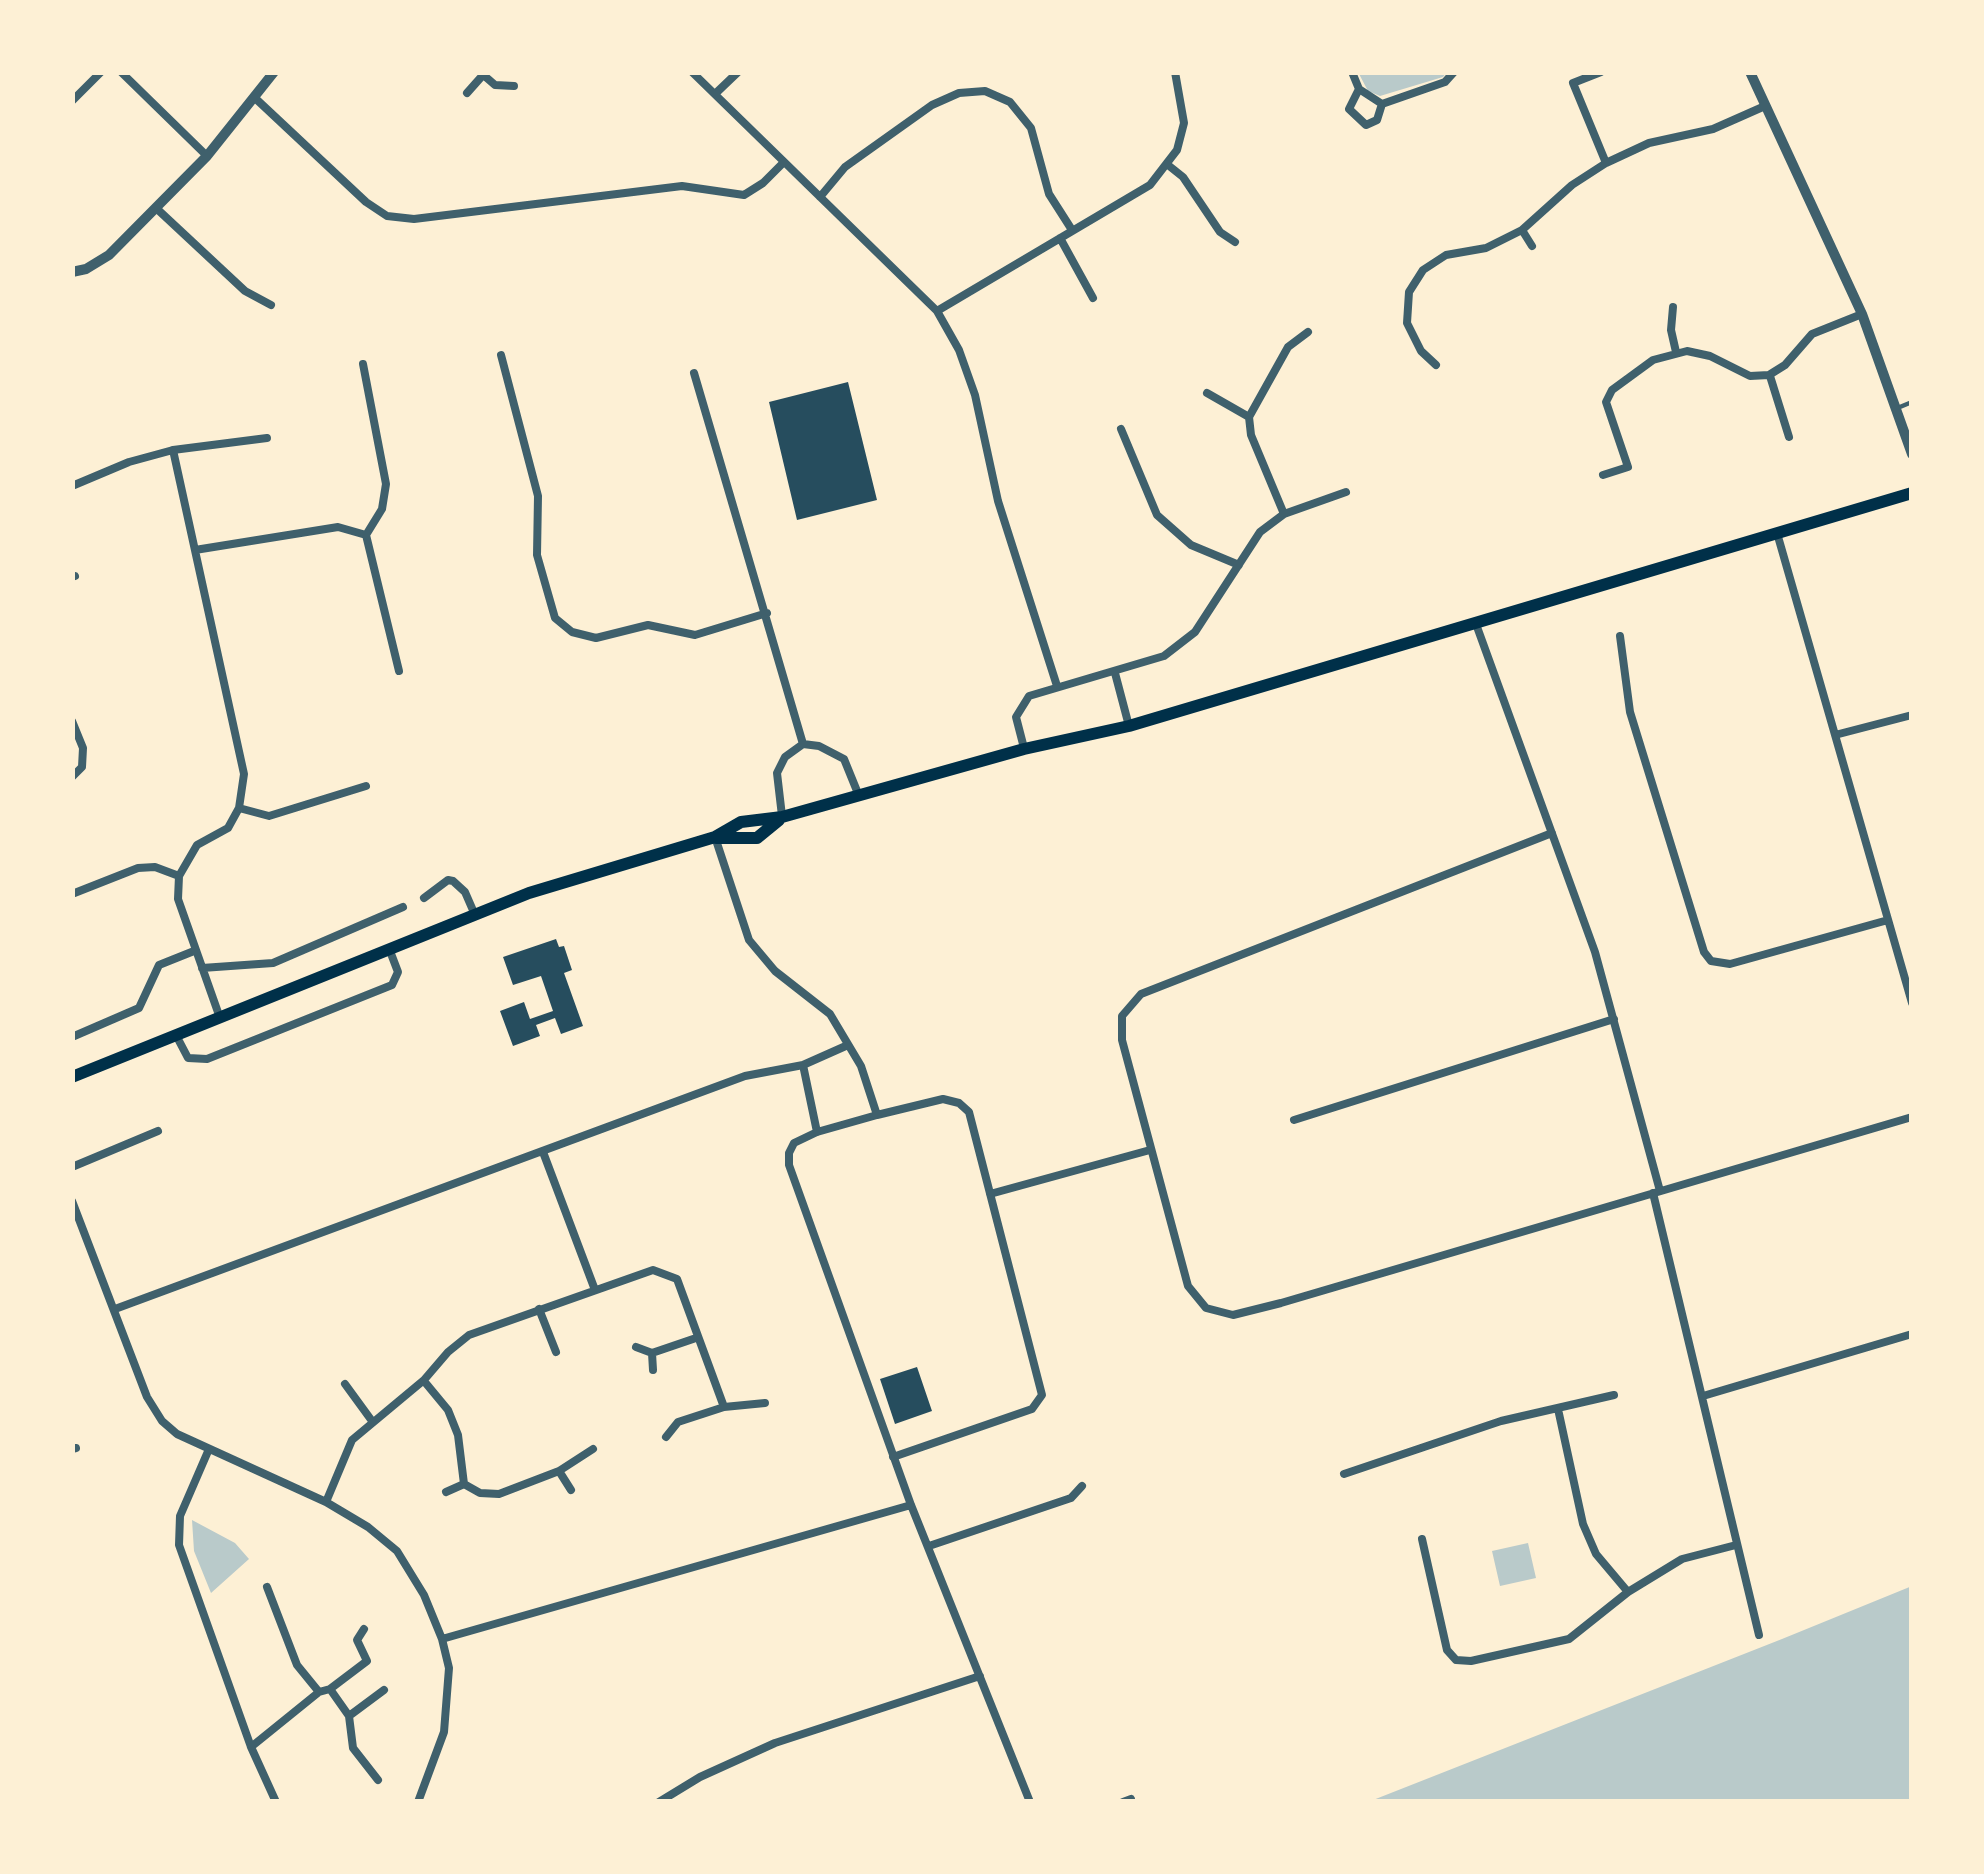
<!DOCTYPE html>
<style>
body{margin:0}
#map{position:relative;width:1984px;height:1874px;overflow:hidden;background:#fdf0d5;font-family:"Archivo Narrow",sans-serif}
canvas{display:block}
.frame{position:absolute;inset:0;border:75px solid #fdf0d5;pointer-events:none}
</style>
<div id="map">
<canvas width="1984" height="1874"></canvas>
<div class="frame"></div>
</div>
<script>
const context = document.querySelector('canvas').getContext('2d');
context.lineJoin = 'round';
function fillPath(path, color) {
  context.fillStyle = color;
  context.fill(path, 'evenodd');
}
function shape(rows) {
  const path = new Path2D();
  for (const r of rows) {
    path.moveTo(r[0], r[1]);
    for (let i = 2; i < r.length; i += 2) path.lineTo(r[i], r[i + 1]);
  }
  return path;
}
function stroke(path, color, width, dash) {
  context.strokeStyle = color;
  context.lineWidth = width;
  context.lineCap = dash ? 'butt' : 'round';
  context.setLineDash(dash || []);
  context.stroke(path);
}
const green = shape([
 [1358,72,1447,72,1443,77,1380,96,1368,91],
 [192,1520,235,1543,249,1559,211,1593,194,1551],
 [1528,1543,1536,1578,1500,1586,1492,1551],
 [1912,1586,1912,1802,1368,1802,1782,1639]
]);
const building = shape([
 [848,382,877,500,797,520,769,402],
 [556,939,559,947,564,946,572,970,564,973,583,1026,561,1034,555,1018,536,1025,540,1036,513,1046,500,1011,524,1002,530,1019,553,1011,541,976,513,985,503,957],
 [917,1367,932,1411,895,1424,880,1379]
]);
const service = shape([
 [1895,409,1912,402]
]);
const minor = shape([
 [121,72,207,156],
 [480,72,495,85,514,86],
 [692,72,937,311,959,350,975,395,998,501,1057,686],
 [1352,72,1359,89,1382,104,1445,82,1454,72],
 [1601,72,1573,83,1606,163],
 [1359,89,1349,109,1366,125,1377,120,1382,104],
 [467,93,483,75],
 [715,94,738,72],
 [255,98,366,202,387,216,414,219,682,186,744,195,763,183,784,162],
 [72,101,101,72],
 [1168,165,1183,177,1220,232,1235,242],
 [820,197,845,167,932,105,959,93,985,91,1010,102,1031,128,1049,194,1072,230],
 [156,208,245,291,271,305],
 [1522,230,1532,246],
 [1060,238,1093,298],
 [1673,307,1671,330,1676,352],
 [937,311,1150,185,1177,150,1184,123,1175,72],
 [501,355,538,496,537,555,555,618,572,632,596,638,648,625,695,635,767,613],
 [363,364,386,484,382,509,366,535],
 [1436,365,1421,351,1407,323,1409,292,1423,270,1446,255,1486,248,1522,230,1572,185,1606,163,1649,143,1713,129,1765,106],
 [694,373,803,744],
 [1770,376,1789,437],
 [1207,393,1249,417],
 [1121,429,1157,515,1191,545,1239,565],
 [173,450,244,774,239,808,228,828,197,845,179,876,178,899,220,1018],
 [1603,475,1628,467,1606,402,1612,390,1653,360,1687,351,1710,356,1750,376,1769,375,1785,365,1812,334,1862,314],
 [72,486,129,462,173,450,267,438],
 [1284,514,1251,435,1249,417,1288,347,1308,332],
 [1777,533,1912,1003],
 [195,550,338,527,366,535,399,671],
 [72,577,75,576],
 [1476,624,1595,952,1660,1191],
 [1620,636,1630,712,1704,952,1711,961,1730,964,1888,920],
 [1115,673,1129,726],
 [72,721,83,748,82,767,72,777],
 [1835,735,1912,715],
 [1024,748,1016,717,1029,696,1164,656,1195,632,1260,532,1284,514,1346,492],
 [239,808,269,816,366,786],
 [782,816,777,773,785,757,803,744,819,746,844,759,859,796],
 [1552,833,1141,994,1122,1016,1122,1040,1188,1286,1206,1308,1233,1315,1281,1303,1912,1117],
 [715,837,749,940,775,971,830,1014,861,1066,877,1115,943,1099,959,1103,969,1112,1042,1395,1032,1409,893,1457],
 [72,894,138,868,155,867,179,876],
 [424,898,448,880,453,881,465,892,475,915],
 [202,968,273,963,403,907],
 [72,1037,139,1008,159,965,194,951],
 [177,1037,188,1058,207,1059,392,985,398,972,390,951],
 [803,1065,817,1132],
 [877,1115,817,1132,794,1143,789,1153,789,1165,911,1505,1030,1802],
 [1294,1120,1614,1019],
 [543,1152,595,1290],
 [72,1167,158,1131],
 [1653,1193,1759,1635],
 [990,1194,1150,1150],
 [72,1201,147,1397,162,1421,177,1434,326,1502,368,1527,397,1551,424,1595,442,1639,449,1668,444,1732,418,1802],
 [115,1309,745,1076,803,1065,848,1045],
 [539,1309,556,1352],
 [636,1347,652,1353,653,1370],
 [652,1353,696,1338],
 [424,1381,448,1410,458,1435,464,1484,480,1493,499,1494,559,1471,593,1449],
 [345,1384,372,1421],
 [1703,1396,1912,1334],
 [1558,1409,1583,1524,1596,1554,1628,1592],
 [666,1437,678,1422,724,1407,765,1403],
 [72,1449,76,1448],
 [209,1449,180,1516,179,1545,251,1747,276,1802],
 [559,1471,571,1490],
 [1344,1474,1501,1421,1614,1395],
 [446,1492,464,1484],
 [326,1502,352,1440,424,1380,448,1352,469,1335,653,1270,677,1279,724,1407],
 [1422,1539,1447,1650,1456,1660,1471,1661,1569,1639,1628,1592,1682,1559,1736,1545],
 [929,1546,1071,1498,1082,1486],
 [442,1639,911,1505],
 [330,1689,349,1716,353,1748,378,1780],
 [319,1692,330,1689,367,1661,357,1640,364,1629],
 [349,1716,384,1690],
 [251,1747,319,1692,297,1665,267,1587],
 [659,1802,700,1777,775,1743,980,1676],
 [1123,1802,1131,1799]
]);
const tertiary = shape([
 [1750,72,1862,314,1912,454],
 [72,272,86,269,109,255,207,156,274,72]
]);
const primary = shape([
 [716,838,757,838,779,820],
 [72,1077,529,893,715,837,741,822,782,817,1024,749,1129,726,1912,493]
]);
fillPath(green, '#b9caca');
fillPath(building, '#264d5e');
stroke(service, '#3f606c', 4.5);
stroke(minor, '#3f606c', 8);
stroke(tertiary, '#3f606c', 10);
stroke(primary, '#003049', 12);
</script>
